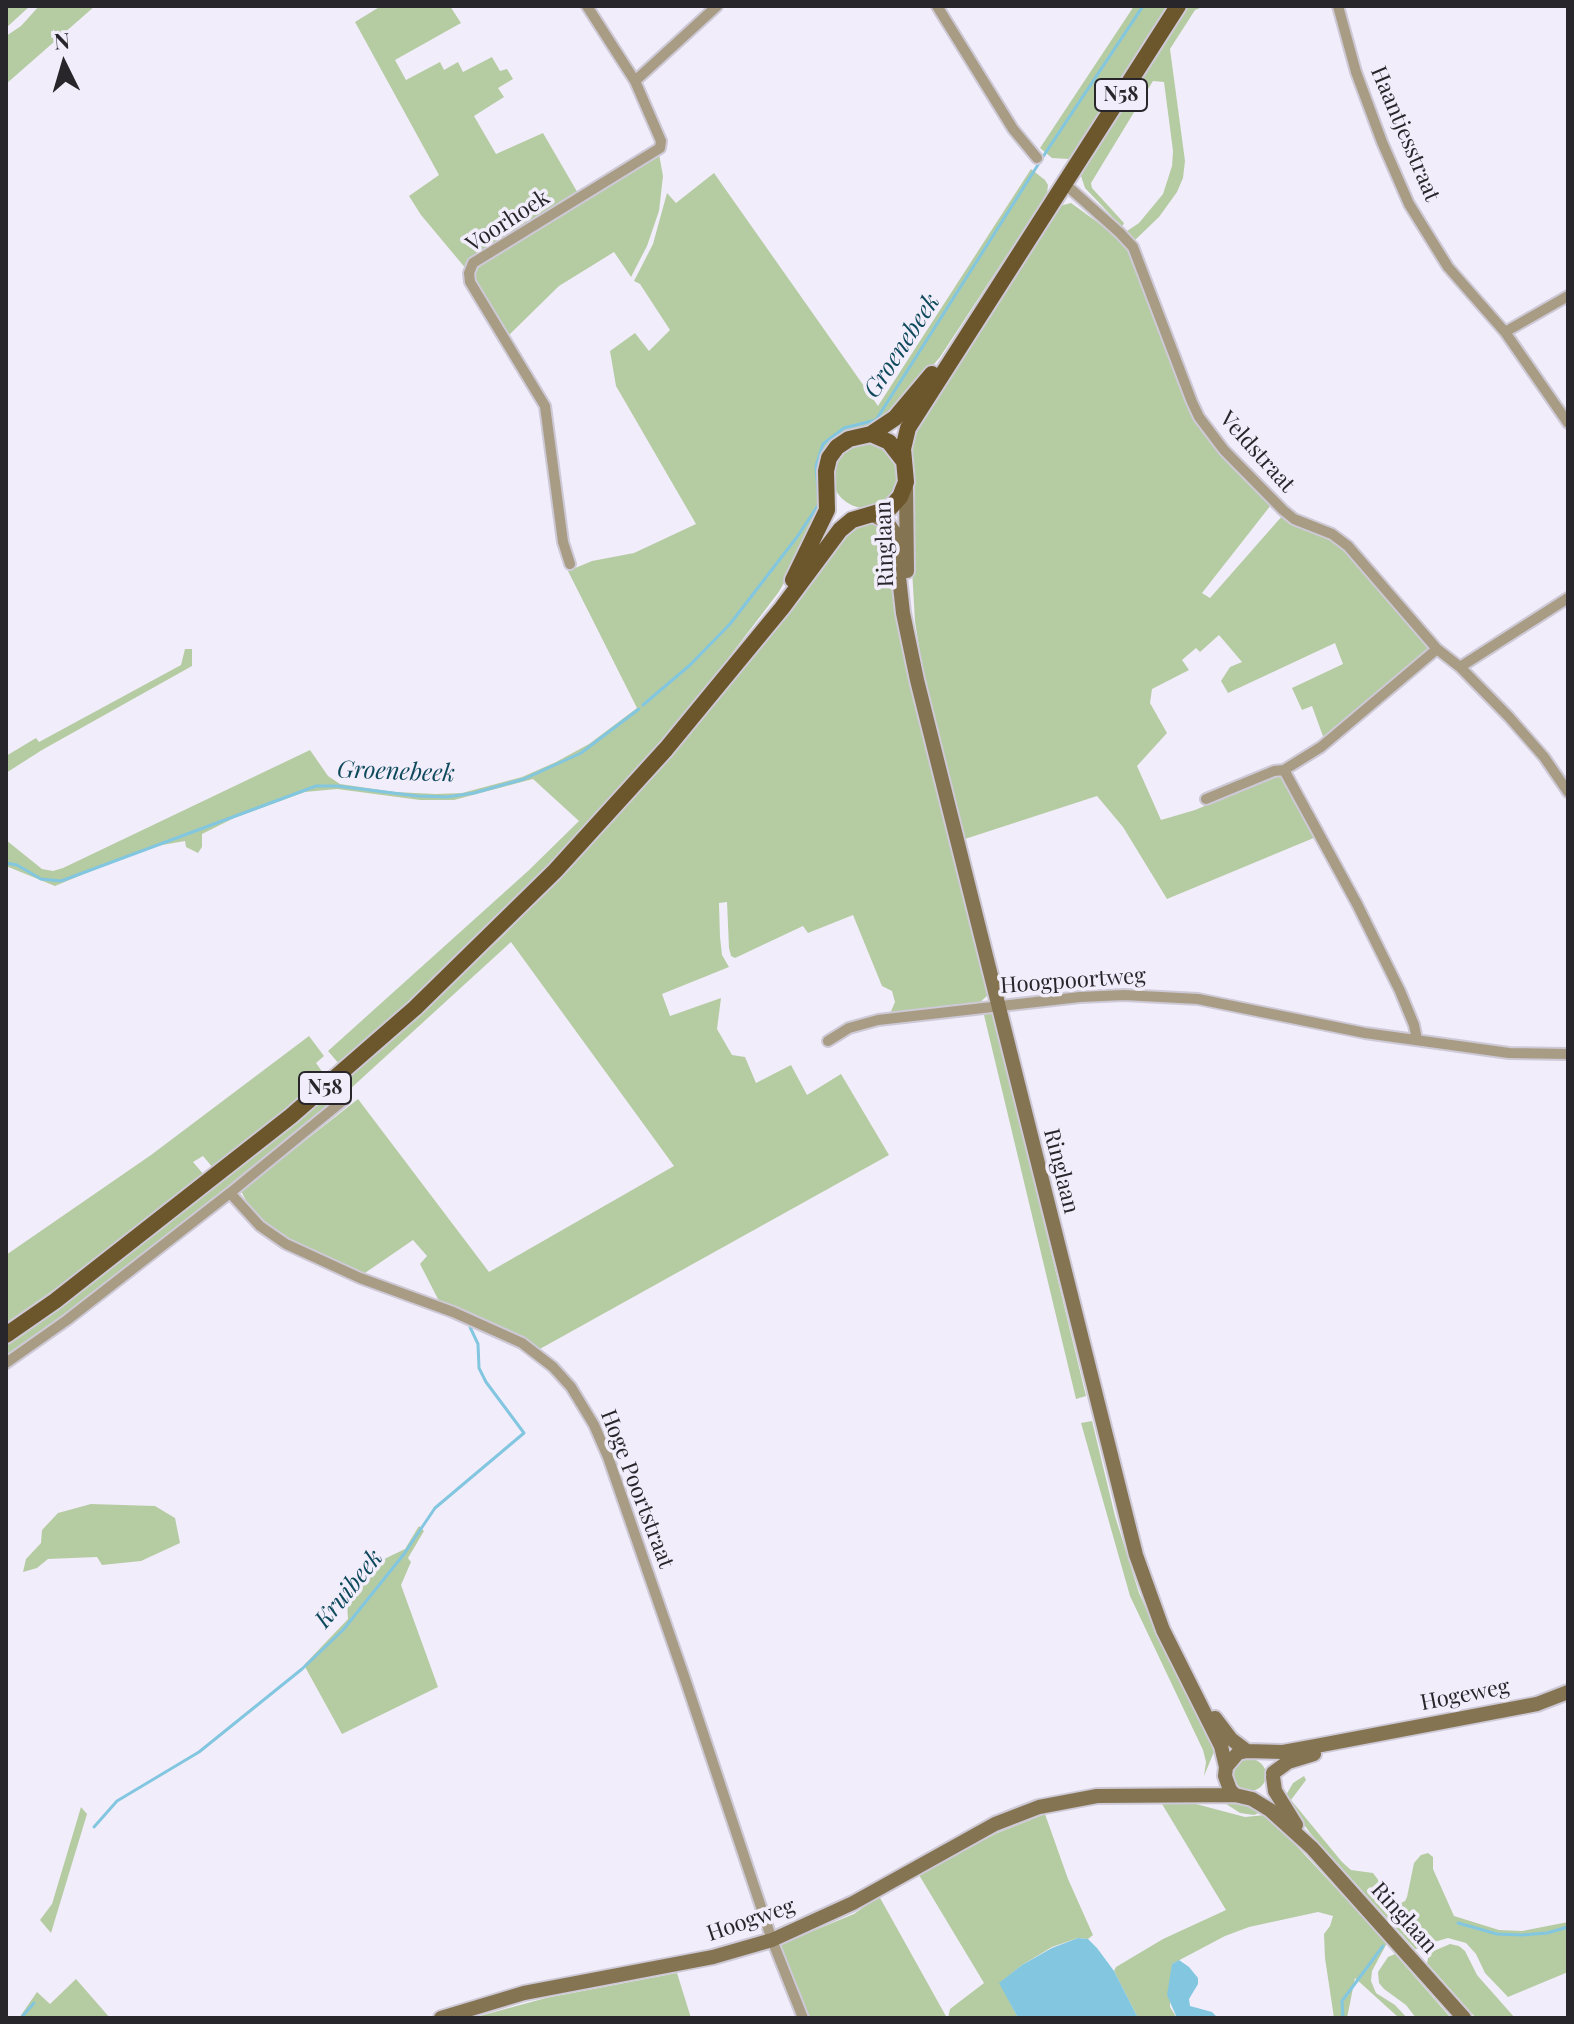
<!DOCTYPE html>
<style>
body{margin:0}
#map{position:relative;width:1574px;height:2024px;overflow:hidden;background:#f2edfb;font-family:"Playfair Display",serif}
canvas{display:block}
.frame{position:absolute;inset:0;border:8px solid #28262b;pointer-events:none}
.north{position:absolute;left:24px;top:24px;width:80px;height:80px;-webkit-text-stroke:6px #f2edfb;paint-order:stroke;rotate:355deg;font-size:22px;font-weight:700;line-height:32px;text-align:center;color:#28262b}
.north::after{content:'';display:block;margin:auto;width:28px;height:36px;background:#28262b;clip-path:polygon(50% 0,100% 100%,50% 72%,0 100%)}
</style>
<div id="map">
<canvas width="1574" height="2024"></canvas>
<div class="frame"></div>
<div class="north">N</div>
</div>
<script>
const context = document.querySelector('canvas').getContext('2d');
context.lineJoin = 'round';
function fillPath(path, color) {
  context.fillStyle = color;
  context.fill(path, 'evenodd');
}
function shape(rows) {
  const path = new Path2D();
  for (const r of rows) {
    if (r.length === 3) {
      path.moveTo(r[0] + r[2], r[1]);
      path.arc(r[0], r[1], r[2], 0, 2 * Math.PI);
      continue;
    }
    path.moveTo(r[0], r[1]);
    for (let i = 2; i < r.length; i += 2) path.lineTo(r[i], r[i + 1]);
  }
  return path;
}
function stroke(path, color, width, dash) {
  context.strokeStyle = color;
  context.lineWidth = width;
  context.lineCap = dash ? 'butt' : 'round';
  context.setLineDash(dash || []);
  context.stroke(path);
}
function drawText(font, color, halo, rows, align = 'center') {
  context.font = font + ' "Playfair Display",serif';
  context.lineWidth = 7;
  context.setLineDash([]);
  context.textBaseline = 'middle';
  context.strokeStyle = halo;
  context.fillStyle = color;
  for (const [text, x, y, turn = 0] of rows) {
    context.save();
    context.translate(x, y);
    context.rotate((+turn || 0) * Math.PI / 180);
    context.textAlign = isNaN(turn) ? turn : align;
    if (halo) context.strokeText(text, 0, 0);
    context.fillText(text, 0, 0);
    context.restore();
  }
}
const green = shape([
 [6,6,30,6,6,28],
 [39,6,95,6,6,84,6,36,21,26],
 [381,6,436,6,438,8,450,6,461,23,395,60,406,80,440,62,444,70,458,62,463,72,492,57,500,71,507,69,513,79,498,88,504,97,474,116,496,154,543,133,579,195,467,270,421,215,409,196,439,175,355,22],
 [1134,6,1169,6,1074,153,1068,159,1052,158,1040,148],
 [1188,6,1205,6,1195,10,1170,49,1185,161,1183,178,1177,192,1159,217,1134,241,1127,231,1139,223,1163,194,1172,166,1173,151,1164,82,1153,81,1091,183,1092,188,1124,223,1122,227,1085,188,1081,176,1083,168],
 [659,154,663,176,659,211,647,246,631,277,614,252,559,286,508,336,474,283,474,271,477,266],
 [1031,169,1045,180,1048,185,1047,194,940,357,889,418,882,424,841,436,823,502,793,568,778,593,685,715,581,831,508,908,444,972,340,1065,328,1051,528,871,579,821,533,779,454,800,420,800,337,789,305,792,234,818,202,834,202,847,198,853,186,847,185,841,162,845,144,849,55,886,6,866,6,840,42,869,53,871,63,868,310,750,328,776,340,784,395,792,436,794,462,793,522,777,556,762,589,744,637,708,568,571,592,561,634,553,696,524,616,386,610,351,635,333,649,351,670,330,640,284,634,281,653,244,667,193,676,203,714,173,878,406],
 [1071,203,1111,232,1129,250,1190,407,1205,434,1225,458,1271,505,1202,593,1210,598,1283,515,1342,547,1430,647,1428,651,1324,739,1312,706,1302,710,1292,688,1343,664,1335,643,1228,693,1221,681,1230,667,1242,662,1219,635,1200,652,1196,648,1182,660,1189,670,1152,689,1150,703,1167,733,1137,766,1161,820,1195,810,1283,774,1316,837,1167,899,1123,827,1097,796,965,839,923,672,915,622,908,498,911,433,1059,206],
 [865,475,33],
 [866,521,877,523,887,529,909,675,988,995,977,1005,889,1016,895,1002,892,991,882,986,853,915,808,933,803,926,735,958,731,956,729,948,727,902,719,903,720,937,722,955,729,967,662,994,670,1016,721,998,717,1029,732,1055,745,1057,756,1083,791,1065,807,1095,841,1074,889,1155,538,1350,441,1305,420,1264,427,1256,413,1240,362,1275,277,1236,254,1216,241,1191,358,1099,489,1272,674,1166,511,942,349,1090,170,1236,6,1359,6,1344,122,1258,309,1112,421,1014,505,934,621,812,773,628,853,524],
 [185,649,192,649,192,666,42,750,6,773,6,756,36,738,39,742,181,665],
 [983,1011,993,1013,1086,1396,1076,1399],
 [309,1036,324,1056,316,1063,326,1077,213,1168,203,1156,193,1162,205,1176,81,1271,6,1323,6,1255,151,1155],
 [1092,1421,1115,1516,1139,1593,1177,1675,1216,1747,1204,1776,1206,1762,1203,1750,1130,1596,1081,1423],
 [91,1504,155,1506,175,1518,180,1543,141,1561,102,1565,97,1557,48,1559,37,1568,23,1572,26,1559,41,1543,42,1530,58,1513],
 [419,1526,424,1531,408,1558,411,1562,401,1585,438,1687,342,1734,304,1665,348,1619,347,1603,362,1576,380,1561,405,1549],
 [1250,1775,16],
 [1304,1776,1306,1780,1291,1800,1342,1862,1351,1870,1373,1873,1397,1905,1405,1901,1407,1897,1414,1863,1421,1855,1428,1853,1433,1857,1433,1869,1454,1916,1499,1930,1522,1931,1568,1922,1568,1972,1508,1997,1485,1973,1476,1954,1466,1943,1448,1938,1434,1942,1423,1949,1415,1949,1310,1833,1285,1797,1293,1783],
 [1220,1800,1233,1802,1264,1811,1254,1815,1240,1813],
 [1162,1804,1196,1804,1245,1817,1265,1815,1278,1826,1387,1943,1372,1971,1371,1981,1376,1993,1395,2005,1407,2018,1399,2018,1355,1978,1347,2018,1334,2018,1325,1958,1324,1934,1330,1926,1333,1916,1318,1912,1249,1927,1225,1936,1172,1964,1170,2007,1177,2018,1138,2018,1114,1971,1116,1967,1163,1939,1226,1910],
 [81,1807,87,1814,51,1933,40,1920,52,1904],
 [1045,1814,1068,1879,1093,1935,1088,1939,1078,1938,1052,1947,1022,1965,1000,1983,1018,2018,948,2018,950,2009,984,1983,919,1875,995,1834],
 [879,1896,947,2018,808,2018,781,1952,781,1944,854,1914],
 [1450,1944,1459,1946,1465,1951,1477,1975,1515,2018,1476,2018,1427,1963,1429,1953],
 [1395,1954,1451,2018,1416,2018,1406,2005,1384,1989,1379,1983,1378,1972,1388,1957],
 [677,1973,691,2018,472,2018,546,1998],
 [76,1979,110,2018,19,2018,37,1992,50,2004]
]);
const water = shape([
 [1078,1938,1088,1939,1097,1948,1114,1971,1138,2018,1018,2018,999,1983,1022,1965,1052,1948],
 [1179,1960,1189,1967,1198,1978,1198,1984,1189,1999,1190,2006,1212,2012,1218,2018,1177,2018,1167,1995,1172,1964]
]);
const stream = shape([
 [643,705,690,665,730,624,797,537,819,504,816,466,823,444,844,428,876,420,1048,149,1143,6],
 [6,863,17,865,41,879,61,881,316,786,337,786,417,796,447,797,474,793,524,779,581,753,639,709],
 [94,1827,117,1801,199,1752,302,1669,343,1630,404,1554,435,1508,524,1433,486,1382,479,1368,478,1344,470,1327],
 [1458,1923,1497,1934,1522,1935,1547,1933,1568,1927],
 [21,2018,34,2003],
 [1343,2018,1342,2001,1383,1946]
]);
const street = shape([
 [937,6,1013,129,1037,158],
 [1338,6,1356,72,1382,142,1409,204,1448,267,1505,332,1568,423],
 [635,81,717,6],
 [1064,183,1120,233,1133,247,1192,402,1199,417,1224,450,1283,510,1294,519,1332,534,1348,546,1437,649,1460,667,1509,717,1544,757,1568,792],
 [1505,332,1568,296],
 [570,564,563,542,545,406,470,282,469,273,473,263,660,148,661,141,635,81,587,6],
 [1460,667,1568,598],
 [1284,770,1357,904,1400,991,1414,1025,1417,1040],
 [1206,799,1274,771,1284,770,1321,747,1437,649],
 [828,1041,849,1028,878,1020,1080,997,1124,995,1198,999,1365,1033,1509,1053,1568,1054],
 [230,1193,260,1226,286,1244,360,1278,453,1312,522,1343,553,1367,571,1387,594,1425,608,1457,685,1679,772,1940,803,2018],
 [6,1363,67,1320,230,1193,345,1099]
]);
const secondary = shape([
 [906,488,907,571],
 [873,515,887,522,894,532,903,613,917,680,1136,1555,1163,1630,1221,1746,1226,1767],
 [1215,1718,1231,1739,1247,1751],
 [1273,1773,1288,1762,1314,1754],
 [1273,1777,1275,1791,1296,1825],
 [441,2018,524,1993,713,1957,772,1940,853,1903,995,1824,1039,1807,1097,1796,1235,1795],
 [1464,2018,1312,1848,1270,1810,1252,1799,1235,1795,1230,1790,1225,1776,1226,1767,1238,1753,1247,1751,1283,1752,1316,1746,1537,1704,1568,1692]
]);
const primary = shape([
 [871,434,895,418,932,374],
 [793,580,827,510,826,471,829,458,837,447,849,439,871,434,889,442,903,460],
 [6,1335,55,1301,291,1116,415,1008,555,871,666,749,782,608,840,530,852,520,889,509,900,497,906,482,903,449,908,428,1178,6]
]);
const shields = [
 [1121,95,52],
 [325,1088,52]
];
const shieldNames = [
 ["N58",1121,95],
 ["N58",325,1088]
];
const streetNames = [
 ["Haantjesstraat",1405,134,67],
 ["Voorhoek",508,221,-33],
 ["Veldstraat",1257,452,48],
 ["Ringlaan",885,544,-92],
 ["Hoogpoortweg",1073,981,-4],
 ["Ringlaan",1061,1171,76],
 ["Hoge Poortstraat",637,1489,69],
 ["Hogeweg",1465,1695,-11],
 ["Ringlaan",1404,1918,48],
 ["Hoogweg",751,1920,-19]
];
const waterNames = [
 ["Groenebeek",902,346,-57],
 ["Groenebeek",396,772,2],
 ["Kruibeek",349,1589,-51]
];
fillPath(green, '#b5cca3');
fillPath(water, '#82c6e0');
stroke(stream, '#82c6e0', 3);
stroke(street, '#cec9d6', 14);
stroke(secondary, '#cec9d6', 18);
stroke(primary, '#cec9d6', 20);
stroke(street, '#a89c85', 10);
stroke(secondary, '#857452', 14);
stroke(primary, '#6c572c', 16);
for (const [x, y, w] of shields) {
  const box = new Path2D();
  box.roundRect(x - w / 2, y - 16, w, 32, 6);
  context.fillStyle = '#f2edfb';
  context.fill(box);
  stroke(box, '#28262b', 2);
}
drawText('bold 20px', '#28262b', null, shieldNames);
drawText('22px', '#28262b', '#f2edfb', streetNames);
drawText('italic 24px', '#0f4a5c', '#f2edfb', waterNames);
</script>
